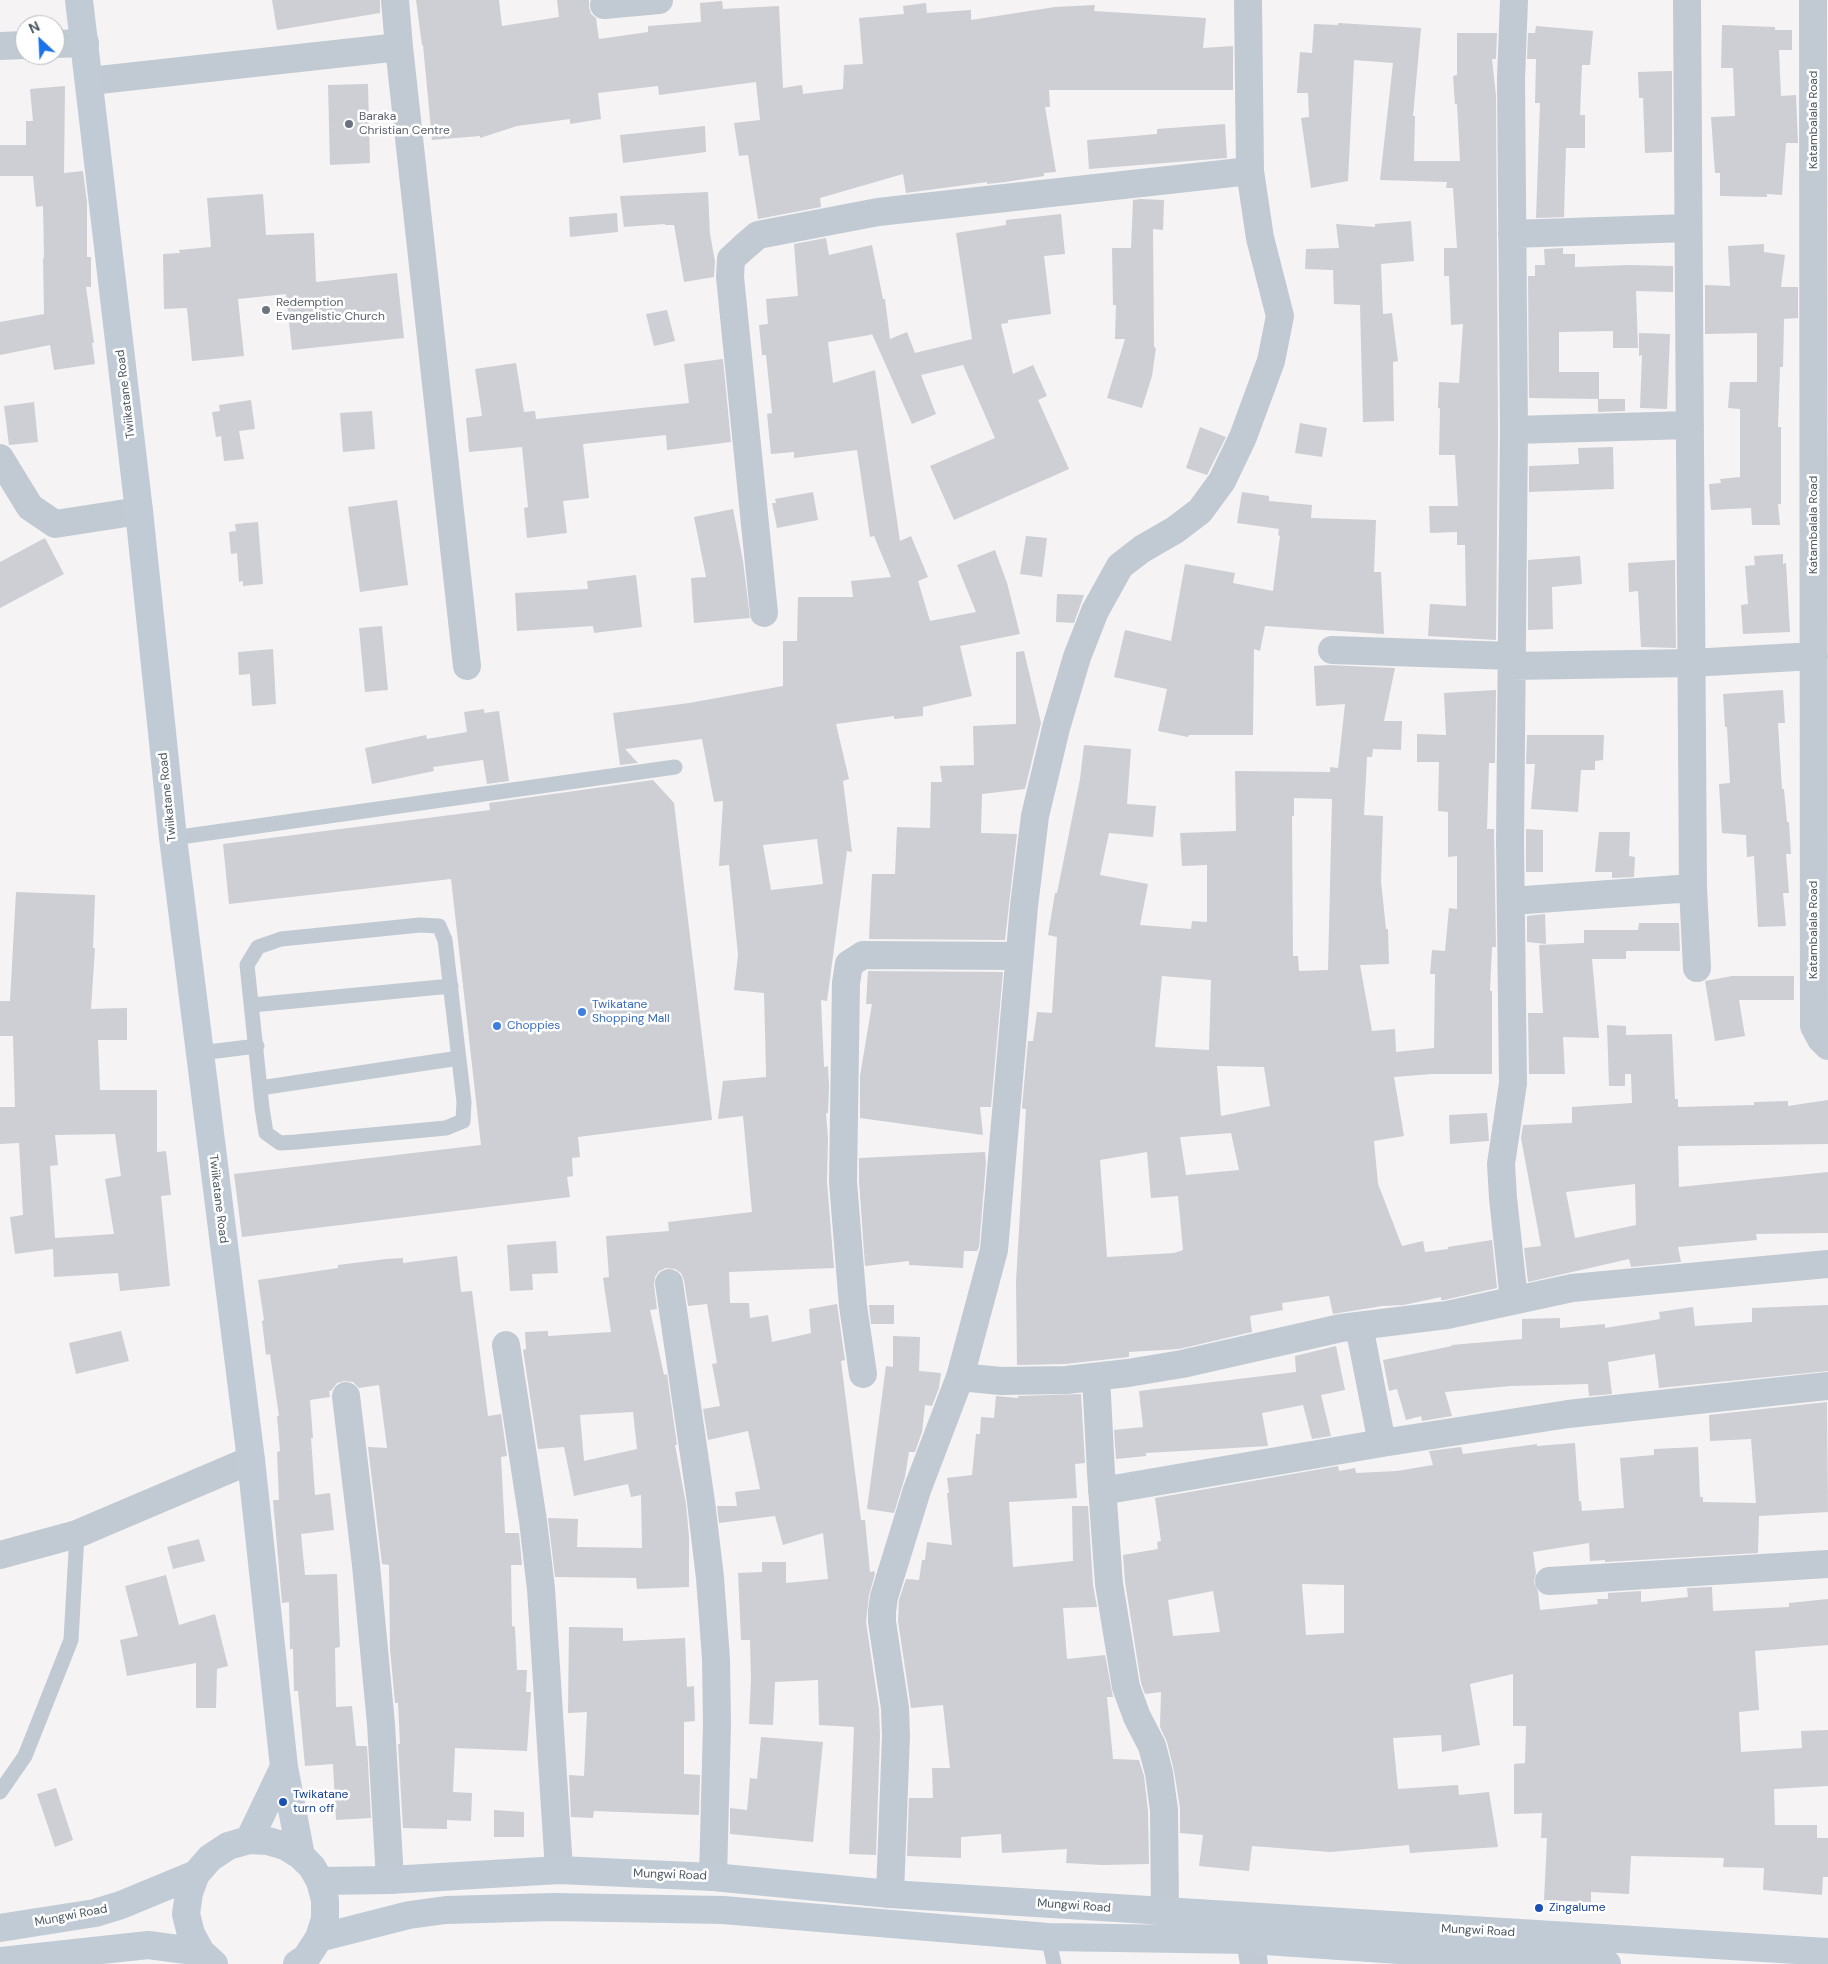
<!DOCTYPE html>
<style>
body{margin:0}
#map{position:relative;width:1828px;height:1964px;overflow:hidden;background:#f5f3f3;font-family:"DM Sans",sans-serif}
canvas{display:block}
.north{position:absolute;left:15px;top:15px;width:50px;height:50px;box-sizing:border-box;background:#fff;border:1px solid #b7bbc0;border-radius:50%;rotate:335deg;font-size:14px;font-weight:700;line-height:20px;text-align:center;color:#4a5661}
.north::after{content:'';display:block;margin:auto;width:18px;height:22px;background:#1a73e8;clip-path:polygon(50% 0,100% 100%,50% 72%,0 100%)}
</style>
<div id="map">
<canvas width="1828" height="1964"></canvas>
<div class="north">N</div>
</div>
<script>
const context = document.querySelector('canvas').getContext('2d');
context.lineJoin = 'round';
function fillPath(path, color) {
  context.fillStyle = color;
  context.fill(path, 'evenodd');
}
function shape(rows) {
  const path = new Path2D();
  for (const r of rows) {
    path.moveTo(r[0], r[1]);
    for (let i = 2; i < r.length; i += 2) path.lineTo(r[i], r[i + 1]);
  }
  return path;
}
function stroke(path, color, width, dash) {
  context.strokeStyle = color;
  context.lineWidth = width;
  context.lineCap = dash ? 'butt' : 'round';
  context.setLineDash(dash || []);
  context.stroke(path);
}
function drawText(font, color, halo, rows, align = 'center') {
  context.font = font + ' "DM Sans",sans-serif';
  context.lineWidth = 5;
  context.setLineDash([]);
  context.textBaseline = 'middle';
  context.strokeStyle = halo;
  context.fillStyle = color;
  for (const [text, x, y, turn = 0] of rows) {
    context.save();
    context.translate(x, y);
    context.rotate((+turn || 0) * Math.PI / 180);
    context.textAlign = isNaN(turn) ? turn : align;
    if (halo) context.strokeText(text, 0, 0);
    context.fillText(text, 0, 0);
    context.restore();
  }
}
const building = shape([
 [272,0,380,0,380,13,277,30],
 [416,0,499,0,502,26,559,17,557,0,589,0,589,7,591,14,596,18,599,39,648,32,648,26,701,22,700,3,722,1,723,9,779,6,783,88,802,85,803,94,843,89,844,65,863,64,859,18,904,14,903,6,926,3,927,13,971,10,971,20,1055,7,1095,5,1094,11,1206,18,1203,48,1233,46,1233,90,1049,90,1050,107,1045,107,1056,172,1044,173,1044,176,1005,182,987,184,987,182,906,193,903,174,820,198,821,207,758,219,748,155,739,156,734,123,760,120,756,82,659,95,658,86,598,93,601,119,570,124,570,119,517,126,480,138,480,136,432,140,423,45,422,45],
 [1338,23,1421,28,1413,116,1415,116,1414,161,1460,161,1457,104,1455,104,1453,76,1457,75,1457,33,1497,33,1496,59,1492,59,1496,96,1498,430,1496,640,1428,636,1430,604,1466,606,1465,545,1457,545,1457,532,1430,533,1429,506,1458,506,1455,455,1439,455,1440,408,1438,408,1439,382,1459,383,1463,324,1451,325,1449,276,1444,276,1444,248,1457,248,1453,188,1446,188,1447,182,1380,180,1393,63,1354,60,1348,181,1311,188,1301,118,1309,117,1308,93,1297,93,1300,52,1312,53,1314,24,1338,25],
 [1722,25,1775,27,1775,30,1792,30,1792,50,1779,50,1781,96,1796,95,1798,143,1786,143,1782,195,1767,194,1767,197,1720,196,1720,173,1715,173,1711,117,1735,116,1733,68,1721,68],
 [1536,26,1593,31,1590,65,1582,65,1580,115,1585,115,1585,148,1566,148,1564,217,1536,218,1540,103,1535,103,1536,59,1527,59,1528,33,1535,33],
 [1672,71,1672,152,1645,153,1643,98,1639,98,1638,72],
 [368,84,370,163,330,165,328,85],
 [65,86,64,173,83,171,87,202,87,257,91,257,91,287,86,287,94,343,92,343,95,364,54,370,50,345,0,355,0,322,44,314,43,258,44,258,43,206,36,207,33,176,0,176,0,145,26,145,26,121,33,121,30,89],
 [1225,124,1227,158,1089,169,1087,140,1157,134,1157,129],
 [705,126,706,152,623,163,620,135],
 [708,192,710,234,715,261,714,277,684,282,674,225,665,225,665,224,624,227,620,196],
 [263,194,266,235,314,233,316,282,397,273,404,338,292,350,286,294,238,299,244,356,192,361,187,308,164,309,163,254,180,253,179,250,211,247,207,198],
 [1140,199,1164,200,1163,230,1153,229,1154,347,1156,348,1152,376,1142,408,1107,398,1125,339,1115,339,1116,305,1113,305,1112,248,1131,248,1133,200],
 [617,213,618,232,570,237,569,217],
 [1061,214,1065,254,1044,256,1051,314,1008,320,1008,323,1001,324,1013,374,1033,365,1047,396,1038,400,1069,469,954,520,930,466,995,438,963,365,921,375,936,414,912,424,872,334,870,335,828,342,833,383,875,370,900,541,911,536,928,577,918,581,930,621,976,612,957,565,995,550,1007,583,1020,634,960,646,972,696,923,707,923,716,894,719,894,716,836,724,849,779,843,781,852,852,847,851,827,1001,821,1000,824,1067,828,1066,829,1085,828,1113,826,1113,828,1139,827,1182,834,1268,729,1272,730,1303,749,1303,750,1318,768,1315,772,1342,811,1333,809,1309,837,1304,845,1360,841,1361,861,1520,865,1520,870,1572,874,1571,875,1574,869,1595,866,1622,879,1709,880,1736,876,1855,849,1854,854,1727,819,1725,818,1680,775,1682,773,1725,749,1724,751,1679,750,1640,741,1640,738,1573,762,1572,762,1562,786,1562,786,1583,828,1579,823,1533,783,1545,775,1516,719,1523,717,1506,737,1506,735,1492,760,1489,748,1431,708,1440,703,1409,720,1406,712,1364,717,1363,707,1304,688,1306,684,1280,681,1273,675,1269,666,1268,659,1271,655,1277,654,1285,657,1309,650,1310,664,1375,667,1374,677,1445,675,1445,686,1504,689,1537,689,1587,637,1589,636,1578,555,1577,548,1518,578,1519,577,1547,642,1548,641,1495,631,1497,628,1484,574,1496,564,1447,538,1449,523,1350,526,1349,525,1332,548,1331,548,1336,611,1332,603,1278,609,1277,606,1236,669,1231,668,1222,752,1212,743,1116,718,1119,723,1081,766,1077,766,1071,764,993,734,990,738,955,729,865,719,866,723,801,714,802,702,739,625,749,638,763,620,765,613,713,689,703,783,686,783,641,797,641,798,597,853,597,851,581,891,577,874,536,870,537,857,450,794,458,794,452,771,454,767,414,772,413,766,355,762,355,759,325,768,324,766,299,798,296,794,244,826,238,829,255,872,245,883,299,885,299,890,339,907,332,915,353,972,339,956,233,1006,225,1006,220],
 [817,839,823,884,771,890,763,845],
 [633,1412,637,1449,584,1461,580,1415],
 [1411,221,1414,261,1381,264,1383,314,1392,313,1398,361,1393,362,1394,421,1363,422,1360,305,1334,304,1333,270,1305,269,1306,249,1339,248,1336,224,1375,227,1375,224],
 [1764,244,1764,252,1785,255,1781,287,1798,287,1798,318,1784,319,1783,367,1780,367,1778,427,1781,427,1781,504,1778,504,1780,525,1752,525,1751,508,1711,510,1709,484,1721,483,1720,479,1740,477,1740,409,1728,408,1730,382,1757,382,1757,333,1705,334,1705,285,1730,286,1728,246],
 [1563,248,1563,254,1575,254,1575,267,1629,265,1673,266,1673,292,1636,291,1638,348,1613,348,1613,331,1559,332,1559,372,1599,372,1599,399,1529,398,1528,276,1535,276,1535,265,1545,265,1544,249],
 [667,310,675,341,654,346,646,314],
 [1639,333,1670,334,1667,409,1640,408,1642,355,1639,356],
 [723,359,731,442,667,450,666,435,583,444,589,498,563,501,567,533,527,538,524,508,528,507,522,447,469,452,466,418,482,416,475,369,516,363,524,412,535,411,536,419,689,403,684,364],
 [1598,399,1625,399,1625,411,1598,412],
 [251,400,255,429,239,431,244,459,224,461,221,436,216,437,212,412,220,411,219,405],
 [34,402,38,442,9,445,4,406],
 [372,411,375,449,343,452,340,413],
 [1300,423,1327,428,1322,457,1295,453],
 [1200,427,1226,437,1207,475,1186,468],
 [1613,447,1614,489,1529,492,1529,466,1579,464,1578,448],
 [813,492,818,520,777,528,772,503,776,503,775,499],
 [1242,492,1269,496,1269,501,1312,505,1311,518,1376,520,1374,572,1381,572,1384,634,1265,626,1260,651,1254,649,1253,735,1189,735,1188,737,1158,731,1167,689,1114,677,1125,630,1171,641,1185,564,1235,573,1233,583,1273,591,1280,536,1278,535,1279,529,1237,523],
 [397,500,408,585,360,592,348,507],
 [733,509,743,561,750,618,694,623,691,578,706,577,694,517],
 [258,522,263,584,243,586,243,581,239,582,237,553,231,554,229,532,236,531,235,524],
 [1026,536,1047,538,1042,577,1020,574],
 [45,538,64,574,0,608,0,562],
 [1783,554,1783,564,1786,563,1790,632,1743,634,1741,605,1748,604,1745,566,1755,565,1754,556],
 [1580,556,1582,584,1552,587,1553,629,1528,630,1528,560],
 [1675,560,1676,648,1641,647,1638,591,1629,592,1628,563],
 [636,575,642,627,594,633,593,626,517,631,515,593,588,589,587,581],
 [1057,594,1084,595,1074,623,1056,622],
 [382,626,388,690,365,692,359,628],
 [273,649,276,704,252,706,250,674,239,675,238,652],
 [1024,651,1041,723,1025,789,982,794,981,833,1017,834,1005,940,869,939,872,874,895,874,897,827,930,828,931,782,942,782,940,766,974,765,973,726,1016,724,1016,652],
 [1328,665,1395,668,1384,721,1402,721,1401,750,1373,749,1372,757,1367,757,1364,815,1383,816,1381,881,1386,929,1388,929,1389,964,1360,965,1372,1031,1395,1029,1396,1052,1434,1048,1435,974,1430,974,1432,950,1445,951,1449,908,1457,909,1457,856,1448,857,1448,812,1438,811,1439,762,1417,762,1417,734,1446,735,1444,693,1496,690,1495,763,1489,763,1487,829,1494,829,1496,947,1492,947,1490,991,1492,991,1492,1074,1432,1074,1394,1077,1404,1136,1374,1141,1378,1184,1402,1246,1423,1241,1425,1252,1448,1249,1448,1247,1492,1240,1497,1288,1444,1300,1441,1300,1441,1297,1404,1305,1382,1306,1333,1314,1329,1296,1282,1303,1283,1310,1250,1316,1252,1332,1179,1349,1129,1352,1129,1357,1065,1364,1017,1365,1016,1281,1026,1109,1023,1109,1022,1107,1028,1041,1033,1041,1037,1012,1052,1013,1057,937,1048,935,1055,893,1057,893,1080,779,1084,745,1131,749,1127,804,1156,806,1153,837,1109,833,1100,875,1148,884,1140,925,1191,929,1192,921,1207,922,1207,865,1182,866,1180,833,1236,831,1235,771,1330,772,1330,767,1338,768,1345,704,1316,706,1314,666],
 [1294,798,1332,799,1328,970,1299,971,1298,956,1293,956,1292,816,1294,816],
 [1162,976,1211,980,1209,1050,1155,1047],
 [1217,1066,1264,1067,1270,1106,1221,1116],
 [1231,1133,1239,1170,1186,1175,1180,1137],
 [1147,1152,1151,1198,1178,1196,1183,1250,1174,1253,1107,1257,1100,1160],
 [1783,690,1785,723,1778,723,1782,789,1784,789,1787,822,1789,822,1791,854,1786,854,1789,893,1783,893,1786,926,1758,927,1754,856,1747,857,1746,835,1722,833,1719,784,1730,783,1727,727,1725,727,1723,694],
 [484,709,484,713,499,711,509,781,487,784,483,760,433,767,434,771,372,784,365,748,426,735,427,739,467,732,464,712],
 [1527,735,1604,735,1603,760,1595,761,1595,770,1581,770,1578,812,1531,809,1535,764,1526,764],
 [653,780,674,803,712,1120,578,1137,580,1157,572,1158,573,1176,567,1177,570,1197,242,1237,234,1174,481,1145,451,879,229,904,223,844,490,810,489,803],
 [1526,829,1543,830,1543,872,1526,872],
 [1599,832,1630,832,1629,856,1635,857,1634,877,1612,878,1612,872,1595,872],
 [16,892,95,895,93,948,95,948,91,1009,127,1008,127,1040,98,1040,100,1090,157,1090,157,1152,166,1151,171,1195,161,1196,170,1286,120,1291,118,1273,54,1277,53,1249,15,1254,10,1217,23,1215,19,1143,0,1144,0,1107,15,1107,13,1036,0,1036,0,1001,10,1001],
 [115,1134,121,1176,105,1179,114,1234,55,1238,50,1166,58,1165,55,1135],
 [1545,914,1546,944,1527,942,1527,916],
 [1639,923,1679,923,1680,951,1626,951,1626,959,1592,959,1599,1038,1563,1037,1565,1074,1529,1074,1528,1013,1543,1013,1539,945,1584,943,1584,930,1638,930],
 [868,971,1003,972,991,1107,980,1107,983,1135,860,1118,860,1076,872,1004,866,1004],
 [1732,976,1794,976,1794,1000,1739,1000,1745,1036,1715,1041,1705,981],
 [1607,1025,1626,1026,1626,1035,1672,1034,1675,1099,1678,1099,1678,1107,1754,1105,1754,1102,1788,1101,1788,1106,1828,1100,1828,1144,1678,1146,1679,1187,1828,1172,1828,1233,1756,1234,1757,1240,1678,1247,1681,1262,1631,1267,1629,1259,1528,1282,1524,1248,1541,1246,1521,1138,1523,1125,1572,1123,1572,1107,1632,1103,1631,1074,1625,1074,1625,1086,1609,1086],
 [1635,1184,1636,1225,1575,1238,1566,1192],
 [1487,1113,1489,1141,1450,1144,1449,1115],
 [985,1152,986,1163,979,1247,977,1251,964,1251,963,1268,909,1265,909,1261,865,1266,859,1181,859,1158],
 [556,1241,558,1273,532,1274,533,1290,510,1291,507,1245],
 [457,1256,461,1292,472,1291,488,1416,501,1414,507,1456,501,1457,505,1533,519,1533,522,1565,511,1565,512,1626,515,1627,517,1670,527,1670,526,1692,531,1692,527,1751,455,1748,453,1792,472,1793,471,1821,447,1820,447,1829,403,1828,398,1744,400,1744,398,1703,395,1703,390,1649,389,1565,382,1564,368,1447,387,1448,379,1385,359,1388,353,1382,344,1381,337,1383,331,1391,329,1391,330,1397,310,1400,313,1438,311,1438,315,1495,330,1493,334,1530,301,1534,305,1575,337,1574,340,1647,335,1648,336,1707,352,1706,356,1746,367,1746,371,1818,336,1820,333,1764,305,1766,298,1691,294,1691,293,1649,290,1649,289,1602,282,1603,273,1500,279,1500,277,1452,280,1451,277,1416,279,1416,270,1354,266,1355,262,1321,264,1320,258,1280,338,1268,338,1265,386,1259,403,1258,403,1263],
 [869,1305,894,1305,894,1324,871,1324],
 [1828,1305,1828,1371,1659,1388,1655,1354,1608,1362,1612,1394,1589,1396,1588,1384,1511,1386,1445,1392,1452,1416,1422,1421,1421,1416,1406,1420,1397,1389,1389,1391,1383,1360,1452,1346,1451,1345,1522,1339,1522,1319,1560,1318,1560,1328,1605,1324,1605,1328,1660,1319,1659,1312,1693,1307,1695,1326,1752,1322,1752,1308],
 [121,1331,129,1361,76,1374,69,1343],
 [893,1336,920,1337,919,1371,941,1373,939,1388,932,1406,925,1405,922,1432,915,1452,909,1452,905,1477,894,1513,867,1509,886,1366,893,1367],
 [1336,1346,1345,1390,1321,1395,1331,1436,1312,1439,1303,1405,1262,1413,1268,1446,1146,1453,1146,1456,1116,1459,1114,1430,1143,1427,1139,1391,1296,1372,1295,1356],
 [1081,1394,1085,1463,1075,1464,1077,1498,1009,1502,1013,1567,1073,1561,1072,1506,1088,1506,1093,1585,1097,1607,1063,1608,1067,1659,1105,1655,1113,1697,1107,1697,1113,1759,1139,1760,1144,1776,1148,1811,1149,1864,1102,1865,1066,1863,1067,1849,1002,1853,1001,1834,961,1837,961,1858,907,1856,909,1798,933,1798,932,1768,950,1768,943,1705,911,1708,898,1621,899,1600,906,1579,919,1580,922,1560,925,1560,927,1542,952,1545,947,1493,949,1493,947,1478,972,1475,976,1434,980,1434,981,1417,994,1418,996,1396,1018,1398,1018,1396],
 [1827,1402,1828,1512,1759,1516,1758,1553,1605,1562,1605,1560,1590,1561,1589,1543,1533,1552,1536,1573,1534,1582,1538,1591,1540,1610,1598,1604,1597,1599,1608,1599,1608,1593,1641,1591,1641,1602,1688,1597,1687,1588,1712,1587,1713,1611,1789,1607,1789,1603,1828,1599,1828,1645,1755,1651,1759,1710,1739,1712,1741,1752,1802,1748,1801,1731,1828,1730,1828,1786,1774,1789,1775,1825,1817,1825,1817,1838,1828,1838,1828,1877,1823,1877,1822,1895,1763,1890,1764,1868,1723,1867,1724,1858,1631,1856,1629,1894,1591,1892,1591,1902,1544,1900,1547,1838,1541,1838,1542,1813,1514,1814,1514,1764,1525,1763,1526,1726,1513,1726,1513,1674,1470,1684,1480,1745,1442,1752,1441,1735,1393,1738,1398,1789,1458,1785,1459,1795,1489,1792,1498,1847,1410,1853,1409,1845,1331,1852,1252,1846,1249,1871,1199,1866,1203,1835,1180,1833,1180,1808,1174,1771,1167,1742,1160,1727,1161,1692,1145,1694,1141,1683,1125,1582,1123,1555,1158,1549,1157,1542,1161,1541,1155,1498,1338,1466,1339,1471,1355,1468,1356,1473,1397,1471,1433,1465,1429,1451,1461,1447,1463,1454,1537,1444,1537,1446,1575,1443,1579,1501,1581,1501,1582,1511,1624,1508,1620,1458,1654,1455,1654,1449,1698,1447,1700,1497,1703,1497,1703,1502,1756,1503,1751,1439,1710,1441,1709,1415],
 [1302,1584,1344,1585,1344,1633,1306,1635],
 [1213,1591,1220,1632,1173,1636,1168,1600],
 [199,1539,205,1561,173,1569,167,1547],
 [166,1575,179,1625,215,1614,228,1666,217,1669,216,1708,196,1708,196,1663,127,1676,120,1640,138,1636,125,1586],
 [569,1627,623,1628,623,1641,685,1638,687,1687,694,1686,695,1721,684,1722,684,1774,700,1775,699,1815,594,1811,593,1818,571,1817,569,1775,584,1776,587,1712,568,1713],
 [761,1737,823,1742,813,1842,730,1834,730,1808,747,1810,750,1778,757,1779],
 [56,1788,73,1840,55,1847,37,1794],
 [494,1810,524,1812,524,1837,494,1837]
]);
const service = shape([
 [173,838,675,767],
 [420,925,439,926,445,940,464,1102,463,1121,446,1128,296,1142,280,1143,266,1133,262,1108,247,965,258,947,281,939,420,925],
 [252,1005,451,986],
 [200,1053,257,1046],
 [260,1088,459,1058],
 [0,1792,25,1756,71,1640,77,1534],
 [1048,1937,1054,1964]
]);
const minor = shape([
 [395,0,399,47],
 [1687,0,1693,888,1697,968],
 [1813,0,1814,1026,1821,1039,1828,1046],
 [604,5,659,0],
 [55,44,85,43],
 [0,46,25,45],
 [90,81,399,47,467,666],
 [1512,234,1688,228],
 [1514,430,1690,425],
 [0,458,30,507,55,524,139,511],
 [764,613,730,277,731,259,744,247,758,235,878,212,1250,171],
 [1332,650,1512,656],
 [1512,666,1691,663,1814,656],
 [1511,901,1693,888],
 [669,1283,701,1502,710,1578,716,1659,717,1724,713,1877],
 [1514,1300,1503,1198,1501,1164,1513,1083,1510,841,1514,430,1511,79,1514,0],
 [1359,1326,1382,1443,1568,1414,1828,1386],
 [506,1345,533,1521,541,1589,559,1870],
 [863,1374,853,1306,843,1182,846,983,849,964,863,955,1019,956],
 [960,1377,1001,1381,1066,1380,1128,1373,1182,1364,1341,1328,1447,1315,1572,1288,1828,1264],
 [1096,1377,1101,1473,1109,1584,1126,1687,1137,1717,1152,1746,1159,1773,1164,1810,1165,1912],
 [346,1396,366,1565,381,1724,390,1880],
 [1102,1491,1382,1443],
 [0,1555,77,1534,251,1460],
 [1549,1581,1828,1564],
 [890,1894,896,1736,895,1708,882,1622,882,1611,884,1597,917,1490,960,1377,994,1250,1024,906,1035,816,1056,728,1077,657,1095,611,1120,566,1142,549,1175,530,1200,511,1222,481,1243,437,1271,361,1280,316,1260,238,1250,171,1248,0],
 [1246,1917,1254,1964]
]);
const secondary = shape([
 [79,0,139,511,173,838,251,1460,284,1767,301,1856],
 [249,1840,284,1767],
 [320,1881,390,1880,559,1870,713,1877,890,1894,1828,1952],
 [0,1928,95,1913,121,1905,196,1874],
 [319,1938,409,1915,446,1910,554,1907,723,1910,1048,1937,1250,1940,1607,1964],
 [0,1961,148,1945,201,1952],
 [214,1964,201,1952,191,1934,186,1914,189,1893,196,1874,210,1858,228,1846,249,1840,268,1841,285,1846,301,1856,312,1867,320,1881,325,1900,325,1919,319,1938,306,1958,297,1964]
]);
const markers = [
 [349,124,5,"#6b7280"],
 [266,310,5,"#6b7280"],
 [582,1012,5,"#3f7fe0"],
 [497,1026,5,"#3f7fe0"],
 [283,1802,5,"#1a4fb4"],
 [1539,1908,5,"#1a4fb4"]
];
const worshipNames = [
 ["Baraka",359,117],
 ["Christian Centre",359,131],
 ["Redemption",276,303],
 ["Evangelistic Church",276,317]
];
const streetNames = [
 ["Katambalala Road",1814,120,-90],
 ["Twiikatane Road",126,394,-97],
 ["Katambalala Road",1814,525,-90],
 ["Twiikatane Road",168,797,-96],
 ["Katambalala Road",1814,930,-90],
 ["Twiikatane Road",218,1199,83],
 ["Mungwi Road",670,1875,2],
 ["Mungwi Road",1074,1906,4],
 ["Mungwi Road",71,1916,-11],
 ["Mungwi Road",1478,1931,3]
];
const shopNames = [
 ["Twikatane",592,1005],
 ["Shopping Mall",592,1019],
 ["Choppies",507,1026]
];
const transitNames = [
 ["Twikatane",293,1795],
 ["turn off",293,1809],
 ["Zingalume",1549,1908]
];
fillPath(building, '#cdcfd5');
stroke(service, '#c1cad2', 15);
stroke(minor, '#c1cad2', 28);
stroke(secondary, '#c1cbd6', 28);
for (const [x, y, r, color] of markers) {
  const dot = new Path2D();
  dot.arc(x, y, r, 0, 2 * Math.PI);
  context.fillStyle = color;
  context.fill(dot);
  stroke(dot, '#fff', 2);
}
drawText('12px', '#5b616d', '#fff', worshipNames, 'left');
drawText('12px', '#4a5661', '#fff', streetNames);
drawText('12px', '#366cbe', '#fff', shopNames, 'left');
drawText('12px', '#164399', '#fff', transitNames, 'left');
</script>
